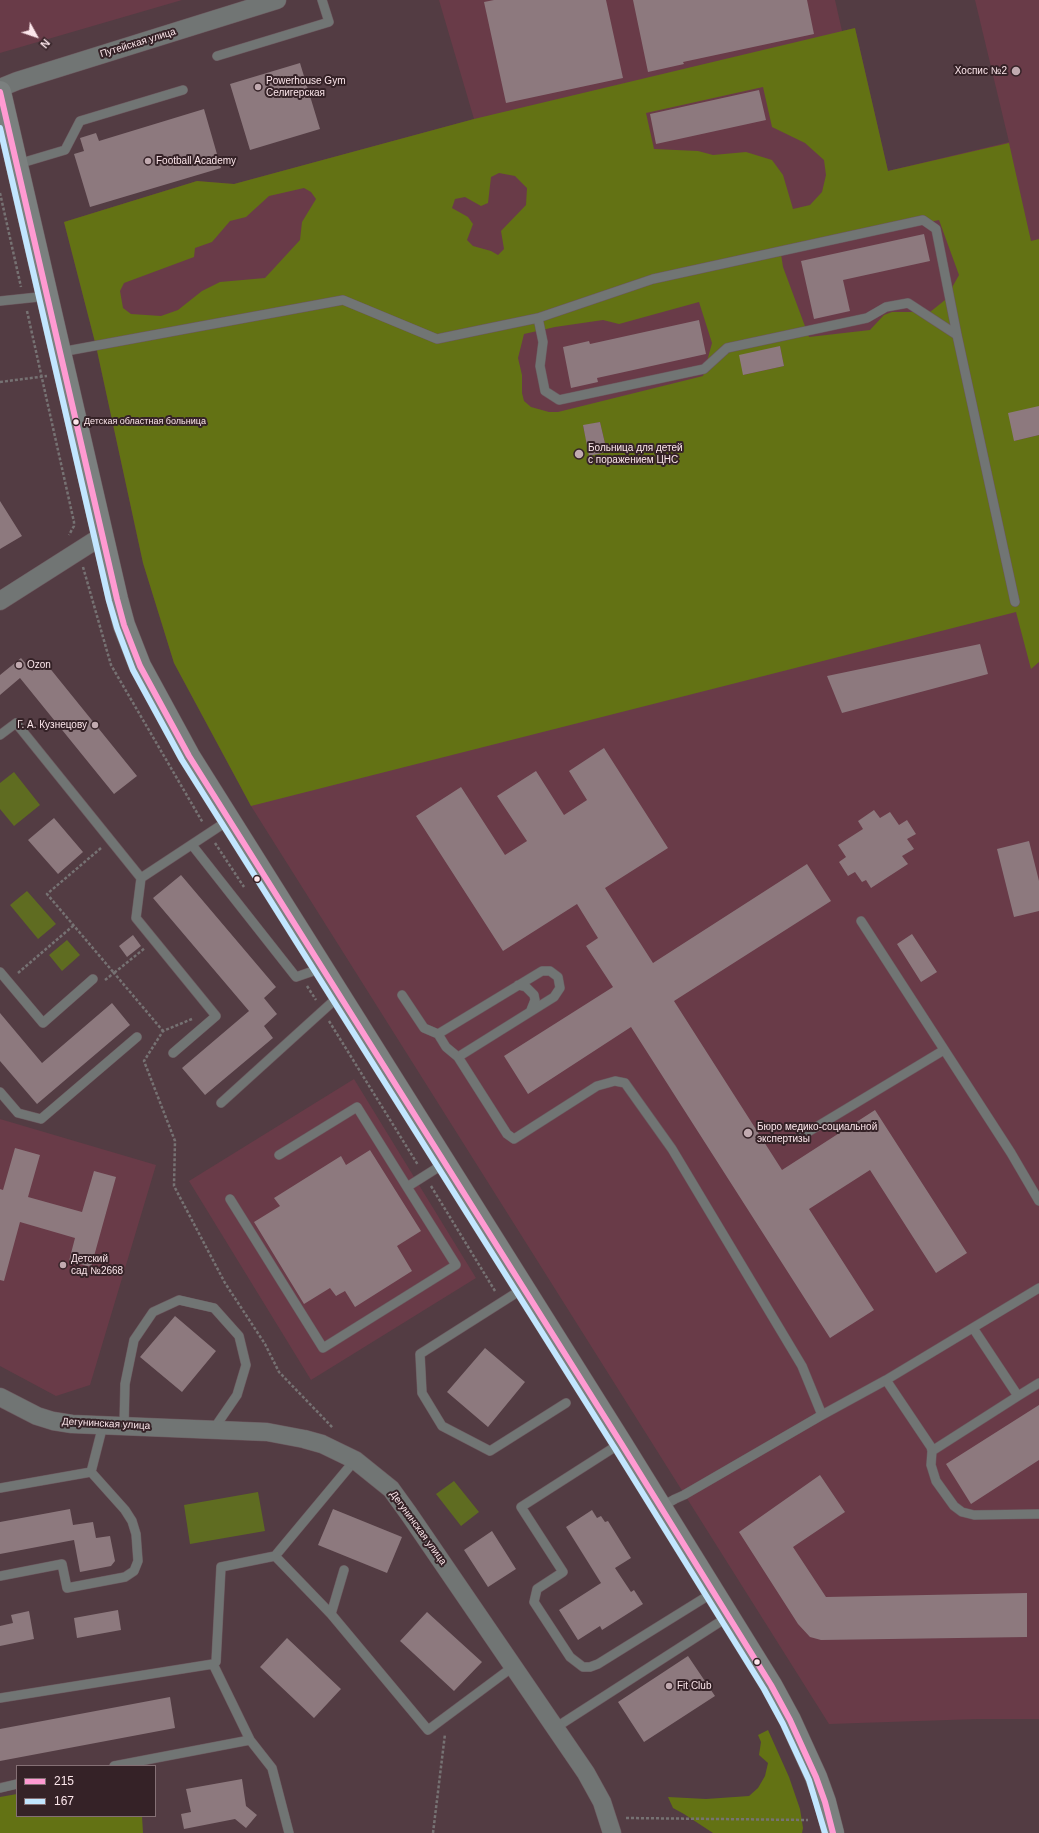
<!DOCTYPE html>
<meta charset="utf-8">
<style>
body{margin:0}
#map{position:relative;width:1039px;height:1833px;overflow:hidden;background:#533c43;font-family:Arial,sans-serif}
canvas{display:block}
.legend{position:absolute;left:16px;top:1765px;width:140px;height:52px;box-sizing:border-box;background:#352227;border:1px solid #857075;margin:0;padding:5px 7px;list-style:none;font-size:12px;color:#fce6eb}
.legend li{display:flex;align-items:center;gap:8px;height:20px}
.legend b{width:20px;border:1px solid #857075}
.north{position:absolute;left:16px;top:16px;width:40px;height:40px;-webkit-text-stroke:3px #352227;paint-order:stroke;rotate:130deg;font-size:11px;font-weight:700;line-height:16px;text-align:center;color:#fce6eb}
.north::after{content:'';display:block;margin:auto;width:14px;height:18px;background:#fce6eb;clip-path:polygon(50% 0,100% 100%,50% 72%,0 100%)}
</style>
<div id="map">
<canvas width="1039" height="1833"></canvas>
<ul class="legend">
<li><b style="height:5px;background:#ff9ad2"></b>215</li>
<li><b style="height:5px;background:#c2e6ff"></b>167</li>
</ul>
<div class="north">N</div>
</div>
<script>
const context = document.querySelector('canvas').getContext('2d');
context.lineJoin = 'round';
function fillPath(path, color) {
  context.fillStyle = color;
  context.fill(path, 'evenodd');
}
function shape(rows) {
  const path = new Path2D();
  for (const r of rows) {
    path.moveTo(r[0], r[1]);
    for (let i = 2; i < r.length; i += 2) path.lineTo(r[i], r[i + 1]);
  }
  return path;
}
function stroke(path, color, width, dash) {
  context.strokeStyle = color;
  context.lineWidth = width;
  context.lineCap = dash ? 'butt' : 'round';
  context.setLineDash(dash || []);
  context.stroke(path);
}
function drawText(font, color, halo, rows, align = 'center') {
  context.font = font + ' Arial,sans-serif';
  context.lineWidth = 4;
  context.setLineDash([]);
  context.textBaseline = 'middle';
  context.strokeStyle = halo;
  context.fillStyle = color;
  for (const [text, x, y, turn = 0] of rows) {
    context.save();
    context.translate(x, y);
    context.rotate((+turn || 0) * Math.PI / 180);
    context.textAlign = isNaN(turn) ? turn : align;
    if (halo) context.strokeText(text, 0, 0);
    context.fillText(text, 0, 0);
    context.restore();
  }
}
const built = shape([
 [0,0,182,0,0,53],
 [439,0,835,0,842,31,855,28,888,171,1009,142,975,0,1039,0,1039,1719,978,1719,829,1724,251,806,174,663,143,563,96,346,64,222,197,181,234,184,474,119],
 [354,1079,476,1278,311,1380,189,1181],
 [0,1119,156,1165,90,1385,56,1396,0,1366]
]);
const green = shape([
 [14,772,40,805,14,826,0,809,0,783],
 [27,891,56,924,38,939,10,905],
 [67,940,80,955,62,971,49,955],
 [454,1481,479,1512,461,1526,436,1494],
 [258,1492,265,1531,190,1544,184,1505]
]);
const forest = shape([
 [855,28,888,171,1009,143,1031,241,1039,239,1039,406,1014,441,1039,435,1039,662,1031,669,1016,612,251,806,174,663,143,563,96,346,64,222,197,181,234,184,474,119],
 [763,87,772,127,805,143,824,160,826,175,822,192,810,205,793,209,783,175,772,160,746,152,713,155,698,151,654,149,646,113],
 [499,173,515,176,527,188,526,205,501,231,504,249,498,255,491,251,473,246,467,240,473,224,468,217,452,208,455,199,465,197,481,206,488,203,491,177],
 [304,188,311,192,316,199,302,222,300,240,265,278,220,282,202,291,178,310,161,316,131,314,123,308,120,291,124,283,194,257,195,248,212,242,230,221,246,217,269,196],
 [939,220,959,275,945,300,930,312,892,312,884,315,870,330,809,337,783,267,781,254],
 [699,302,712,343,703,376,558,412,549,412,531,407,524,401,522,393,522,375,518,358,524,334,555,327,603,320,619,324],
 [780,346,784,366,743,375],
 [600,422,607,452,590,455,583,426],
 [768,1730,789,1777,800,1809,803,1828,802,1833,713,1833,684,1814,673,1808,668,1797,706,1799,749,1796,758,1788,765,1776,768,1763,759,1755,761,1742,758,1735],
 [17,1794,17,1816,142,1816,143,1833,0,1833,0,1797]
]);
const building = shape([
 [494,0,606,0,623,78,506,103,484,2],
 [633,0,807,0,814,34,683,62,684,64,648,72],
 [300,63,320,129,250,150,230,84],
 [759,90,766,120,656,144,650,114],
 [204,109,221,168,90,207,74,154,84,151,80,138,96,133,99,141],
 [924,234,930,261,843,280,850,311,814,319,801,261],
 [699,320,706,354,597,378,598,382,571,388,563,347,589,341,590,344],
 [780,346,784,366,743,375,739,355],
 [1039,406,1039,435,1014,441,1008,413],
 [600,422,607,452,589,456,583,425],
 [0,501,22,536,0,549],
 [980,644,988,674,842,713,827,676],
 [21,658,32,671,44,661,137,776,114,794,20,678,0,695,0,675],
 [604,748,668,848,605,888,653,963,807,864,831,901,674,1001,782,1170,875,1110,967,1253,936,1273,870,1170,809,1209,874,1310,830,1338,631,1027,528,1094,504,1056,613,987,586,946,598,938,577,904,503,951,416,816,461,787,505,855,527,841,497,796,536,771,564,815,587,800,569,771],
 [874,810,880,818,890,812,899,825,907,820,916,834,907,839,914,849,902,856,908,864,871,888,866,880,862,882,855,872,848,876,839,862,846,857,838,845,863,829,858,821],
 [54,818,83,852,58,874,28,840],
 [1029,841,1039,881,1039,911,1014,917,997,849],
 [181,875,276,987,264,998,277,1014,264,1026,273,1038,205,1095,182,1068,249,1011,153,898],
 [912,934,937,972,921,982,897,944],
 [133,935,141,946,127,957,119,946],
 [112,1003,130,1025,37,1104,0,1061,0,1013,42,1063],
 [15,1148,40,1155,28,1197,82,1212,94,1171,116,1177,91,1267,69,1261,75,1238,20,1222,4,1281,0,1280,0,1189,3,1190],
 [370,1150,421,1231,397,1246,412,1271,355,1307,345,1291,336,1296,330,1288,304,1304,254,1222,280,1206,274,1198,341,1156,346,1165],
 [175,1316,216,1351,182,1392,140,1357],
 [485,1348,525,1382,488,1427,447,1392],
 [1039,1405,1039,1460,971,1504,946,1464],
 [820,1475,845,1512,793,1547,826,1597,1027,1593,1027,1637,821,1640,810,1637,798,1624,739,1532],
 [70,1509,73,1525,93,1522,96,1538,110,1536,115,1561,111,1566,80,1572,74,1540,0,1554,0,1522],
 [333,1509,402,1537,387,1573,318,1545],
 [592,1510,597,1518,601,1516,605,1522,608,1521,631,1558,615,1568,631,1592,634,1590,643,1604,602,1630,600,1626,578,1640,559,1610,601,1583,566,1527],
 [492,1531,516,1569,488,1587,464,1550],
 [118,1610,121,1630,77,1638,74,1618],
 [29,1611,34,1639,0,1646,0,1626,13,1623,11,1615],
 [427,1612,482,1662,454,1691,400,1641],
 [287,1638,341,1689,314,1718,260,1667],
 [688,1656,715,1696,644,1742,618,1702],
 [170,1697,175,1728,0,1761,0,1729],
 [242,1779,246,1806,257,1815,246,1828,235,1819,184,1829,181,1814,191,1812,186,1789]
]);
const path = shape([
 [0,193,21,287],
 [27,311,74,522,74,526,69,535],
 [0,382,47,376],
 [83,567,111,665,203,823],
 [215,843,244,887],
 [101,848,47,894,114,973,145,948],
 [18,973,74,925],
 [105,980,114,973,163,1031],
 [307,986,316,1000],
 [192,1019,163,1031,144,1061,175,1141,174,1186,225,1283,265,1344,279,1372,333,1428],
 [329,1021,418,1165],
 [431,1186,495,1291],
 [626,1818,808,1820],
 [433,1833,445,1734]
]);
const lane = shape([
 [217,56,329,22,322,0],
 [18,164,65,150,80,121,183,90],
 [0,301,48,296],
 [538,318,653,279,923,220,936,229,957,335],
 [61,352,343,300,437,339,538,318,543,342,540,366,545,391,559,400,704,369,727,348,867,318,886,307,908,303,957,335,1015,602],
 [0,735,16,723,141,878,136,918,216,1016,173,1053],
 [192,845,296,977,322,968],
 [141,878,229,820],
 [861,921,1011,1153,1039,1201],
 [0,972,43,1023,93,979],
 [518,985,526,987,534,995,535,1000,531,1010],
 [402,995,424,1028,438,1034,446,1047,458,1057,507,1134,514,1139,597,1086,615,1081,625,1083,672,1149,802,1366,822,1415],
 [438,1034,542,971,550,971,558,977,560,988,554,997,458,1057],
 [0,1092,18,1113,41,1119,137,1037],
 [221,1103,339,996],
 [798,1138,944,1050],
 [279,1155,357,1107,407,1187,445,1163],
 [230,1199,323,1348,456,1265,407,1187],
 [524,1288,420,1354,422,1393,442,1426,490,1451,566,1403],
 [973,1328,1018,1396,1039,1383],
 [886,1380,931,1447,932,1451,931,1465,936,1481,954,1506,962,1512,974,1515,1039,1514],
 [124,1426,125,1384,134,1340,153,1312,179,1300,214,1308,239,1336,246,1365,237,1395,213,1430],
 [621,1443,521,1507,563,1572,537,1589,534,1602,570,1657,583,1667,590,1667,598,1664,714,1592],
 [932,1451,1018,1396],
 [0,1488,91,1472],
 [661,1507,675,1499,684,1495,822,1415,886,1380,1039,1288],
 [275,1556,331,1614,428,1730,514,1666],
 [0,1576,62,1564,67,1588,125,1577,134,1571,138,1561,136,1534,132,1521,125,1510,91,1472,103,1425],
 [331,1614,344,1570],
 [0,1698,213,1664],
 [555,1728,729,1616],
 [114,1766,250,1740],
 [0,1788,17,1784],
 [289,1833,272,1768,250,1740,213,1664,216,1662,221,1567,275,1556,355,1460]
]);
const street = shape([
 [0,88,17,81,277,0],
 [0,601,102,536],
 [0,1397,37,1416,53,1421,72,1424,267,1432,304,1439,322,1444,355,1460,391,1489,409,1514,586,1773,602,1802,612,1833]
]);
const secondary = shape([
 [0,92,117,599,124,625,140,666,189,756,621,1443,771,1685,790,1720,816,1777,825,1802,833,1833]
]);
const bus1 = shape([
 [0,92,117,599,124,625,140,666,189,756,621,1443,771,1685,790,1720,816,1777,825,1802,833,1833]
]);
const bus2 = shape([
 [0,128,109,601,117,628,133,670,182,760,614,1447,764,1689,783,1724,809,1780,825,1833]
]);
const markers = [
 [1016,71,5,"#c1aab0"],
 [258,87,4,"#c1aab0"],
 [148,161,4,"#c1aab0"],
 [76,422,3.5,"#fce6eb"],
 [579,454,5,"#c1aab0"],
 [19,665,4,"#c1aab0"],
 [95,725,4,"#c1aab0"],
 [257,879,3.5,"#fce6eb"],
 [748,1133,5,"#c1aab0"],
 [63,1265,4,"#c1aab0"],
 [757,1662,3.5,"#fce6eb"],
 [669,1686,4,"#c1aab0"]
];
const busNames = [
 ["Детская областная больница",84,422]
];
const streetNames = [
 ["Путейская улица",138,43,-17],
 ["Дегунинская улица",106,1424,3],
 ["Дегунинская улица",418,1528,54]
];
const poiNames = [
 ["Хоспис №2",1007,71,"right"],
 ["Powerhouse Gym",266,81],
 ["Селигерская",266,93],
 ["Football Academy",156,161],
 ["Больница для детей",588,448],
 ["с поражением ЦНС",588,460],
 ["Ozon",27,665],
 ["Г. А. Кузнецову",87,725,"right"],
 ["Бюро медико-социальной",757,1127],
 ["экспертизы",757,1139],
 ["Детский",71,1259],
 ["сад №2668",71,1271],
 ["Fit Club",677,1686]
];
fillPath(built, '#693b48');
fillPath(green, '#5f6c21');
fillPath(forest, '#637214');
fillPath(building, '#8d797e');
stroke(lane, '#6c595f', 10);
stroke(street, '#6c595f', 19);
stroke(secondary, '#6c595f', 23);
stroke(path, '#767273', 2.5, [3, 2]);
stroke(lane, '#717574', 9);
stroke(street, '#717574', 18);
stroke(secondary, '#7b807f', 22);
stroke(bus1, '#ff9ad2', 6);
stroke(bus2, '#c2e6ff', 6);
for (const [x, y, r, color] of markers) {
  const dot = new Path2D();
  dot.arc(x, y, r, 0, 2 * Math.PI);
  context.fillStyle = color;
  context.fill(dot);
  stroke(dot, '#352227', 1.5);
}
drawText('9px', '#fce6eb', '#352227', busNames, 'left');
drawText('10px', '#fce6eb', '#352227', streetNames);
drawText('10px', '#fce6eb', '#352227', poiNames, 'left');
</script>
